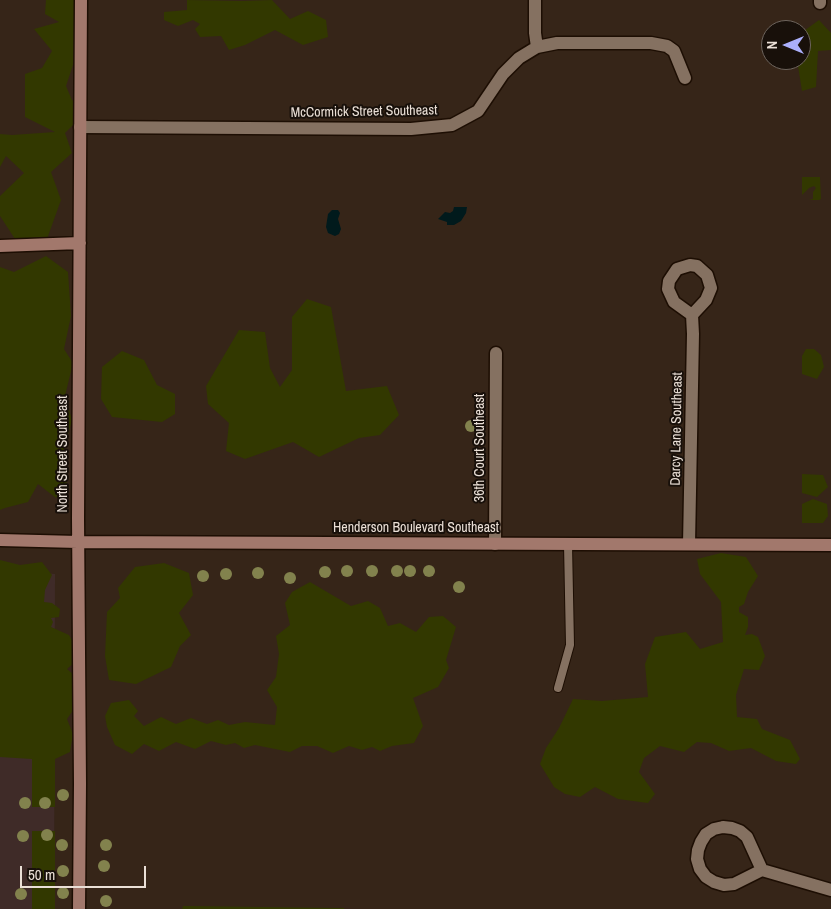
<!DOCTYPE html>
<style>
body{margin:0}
#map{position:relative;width:831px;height:909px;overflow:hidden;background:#362518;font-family:"Archivo Narrow",sans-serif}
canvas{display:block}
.north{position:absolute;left:761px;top:20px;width:50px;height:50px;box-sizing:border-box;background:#18100a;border:1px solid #6c635c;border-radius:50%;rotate:270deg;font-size:14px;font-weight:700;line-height:20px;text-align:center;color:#eadfd6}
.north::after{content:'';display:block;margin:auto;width:18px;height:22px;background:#abaffb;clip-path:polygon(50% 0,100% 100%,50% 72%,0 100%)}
.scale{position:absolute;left:20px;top:866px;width:126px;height:22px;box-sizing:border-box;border:2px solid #eadfd6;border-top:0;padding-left:6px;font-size:15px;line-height:18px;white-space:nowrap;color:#eadfd6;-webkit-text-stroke:4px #18100a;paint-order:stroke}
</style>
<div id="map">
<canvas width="831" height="909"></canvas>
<div class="north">N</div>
<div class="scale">50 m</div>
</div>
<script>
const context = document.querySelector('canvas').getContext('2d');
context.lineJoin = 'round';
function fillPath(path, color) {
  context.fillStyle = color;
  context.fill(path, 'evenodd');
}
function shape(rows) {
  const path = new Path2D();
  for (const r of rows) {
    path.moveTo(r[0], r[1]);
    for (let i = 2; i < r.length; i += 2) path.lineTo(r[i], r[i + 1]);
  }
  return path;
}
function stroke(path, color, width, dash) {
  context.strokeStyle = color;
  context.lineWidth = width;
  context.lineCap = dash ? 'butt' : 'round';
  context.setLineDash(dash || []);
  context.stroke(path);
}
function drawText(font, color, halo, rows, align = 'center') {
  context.font = font + ' "Archivo Narrow",sans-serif';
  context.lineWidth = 4;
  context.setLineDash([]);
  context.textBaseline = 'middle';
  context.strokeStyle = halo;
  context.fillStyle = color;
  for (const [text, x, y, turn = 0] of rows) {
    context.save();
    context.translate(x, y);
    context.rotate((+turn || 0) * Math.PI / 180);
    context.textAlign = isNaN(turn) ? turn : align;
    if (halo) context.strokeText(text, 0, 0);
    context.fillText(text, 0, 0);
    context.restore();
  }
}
const education = shape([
 [0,569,55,574,54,909,0,909]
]);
const green = shape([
 [46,0,76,0,78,50,66,86,72,100,86,112,65,133,72,153,51,172,61,200,47,239,15,239,0,216,0,196,24,173,6,156,0,167,0,134,12,135,55,132,25,117,25,74,42,68,52,51,34,29,59,22,45,14],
 [187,0,242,1,272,0,290,19,308,11,326,20,328,37,303,45,275,30,245,45,229,50,221,36,200,37,195,29,200,24,193,20,178,26,164,20,164,12,187,10],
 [819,20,831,33,831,50,818,51,816,87,802,91,797,60,801,60,801,33],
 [802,177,820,177,821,199,819,200,809,200,813,199,813,192,816,188,814,186,809,188,802,195],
 [46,256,68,272,71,316,64,349,73,363,65,396,72,420,61,461,67,482,56,498,38,484,28,502,5,508,0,510,0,267,14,272],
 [307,299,331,307,346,391,387,386,399,415,380,435,359,438,319,457,293,442,245,459,226,451,229,423,208,404,206,386,239,330,265,332,270,368,280,387,292,370,292,317],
 [806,349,814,349,821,355,824,367,817,379,802,374,802,356],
 [122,351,144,360,157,385,175,394,175,414,162,422,112,417,101,399,102,367],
 [802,474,823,475,828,487,817,497,802,493],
 [813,499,827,504,828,516,823,523,802,523,802,504],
 [721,553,746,557,758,576,748,592,744,604,739,607,739,612,748,617,748,627,745,635,752,634,758,637,765,656,759,670,744,669,736,695,737,717,757,719,762,729,790,740,800,759,796,764,776,761,751,748,729,751,711,743,697,742,684,752,660,746,644,758,639,772,655,794,648,803,618,799,595,787,580,797,565,794,554,787,540,764,546,748,559,728,573,699,602,701,648,697,645,664,655,637,686,632,700,649,723,642,721,602,700,574,697,559],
 [0,560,20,565,42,562,52,575,45,590,44,602,52,603,60,609,59,617,51,618,53,622,51,627,69,635,78,651,75,662,67,669,74,675,78,689,72,695,74,709,67,719,73,734,70,752,55,759,55,807,32,807,32,759,0,757],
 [164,563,189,573,193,595,179,613,191,635,180,646,171,667,136,684,109,680,105,656,107,612,120,598,118,588,135,567],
 [310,582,351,606,368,601,380,608,388,626,400,623,416,632,429,617,443,616,456,627,446,660,449,668,438,687,413,698,423,726,414,743,392,746,380,751,372,747,362,750,349,746,333,753,317,746,302,746,290,752,255,745,244,748,235,743,226,745,211,741,195,749,176,742,159,751,144,744,132,754,115,745,107,727,105,716,111,703,129,700,138,711,134,716,144,726,161,717,176,724,191,718,207,724,218,720,229,725,245,722,275,725,277,707,267,690,276,677,279,654,276,636,290,625,285,603,292,592],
 [32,831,55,831,55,909,32,909],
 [183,906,344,908,344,909,182,909]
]);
const water = shape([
 [454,207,467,207,466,213,461,221,454,225,447,225,447,222,438,219,445,212,450,213,453,211],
 [332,210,338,210,340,213,338,219,341,229,339,234,335,236,328,233,326,227,328,214]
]);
const lane = shape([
 [558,688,570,645,568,544]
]);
const street = shape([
 [535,0,535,33,537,47],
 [820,0,820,3],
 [80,127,411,129,452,125,478,111,503,74,519,58,537,47,557,43,651,43,667,46,674,51,685,78],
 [690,265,697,266,707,275,711,288,706,300,692,315,674,302,668,289,669,281,677,269,690,265],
 [495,544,496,353],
 [689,544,693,334,692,315],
 [723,827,732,828,740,831,747,837,762,870,734,884,724,885,714,882,706,877,700,869,697,859,698,850,701,842,706,834,714,829,723,827],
 [762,870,831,890]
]);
const secondary = shape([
 [0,246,80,243],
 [0,540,78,542,831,545],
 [79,909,80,784,78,518,81,0]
]);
const trees = [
 [471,426],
 [347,571],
 [372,571],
 [397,571],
 [410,571],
 [429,571],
 [325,572],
 [258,573],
 [226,574],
 [203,576],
 [290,578],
 [459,587],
 [63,795],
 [25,803],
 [45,803],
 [47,835],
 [23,836],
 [62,845],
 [106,845],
 [104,866],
 [63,871],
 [63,893],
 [21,894],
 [106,901]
];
const streetNames = [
 ["McCormick Street Southeast",364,112,-1],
 ["Darcy Lane Southeast",677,429,-89],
 ["36th Court Southeast",480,448,-90],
 ["North Street Southeast",63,454,-90],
 ["Henderson Boulevard Southeast",416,528]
];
fillPath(education, '#3f2b28');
fillPath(green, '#323800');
fillPath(water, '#011a1c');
stroke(lane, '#1d0e03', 10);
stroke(street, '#1d0e03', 15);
stroke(secondary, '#1d0e03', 15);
stroke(lane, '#857161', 8);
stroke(street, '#857161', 12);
stroke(secondary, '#a2786c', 12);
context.fillStyle = '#82824d';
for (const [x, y] of trees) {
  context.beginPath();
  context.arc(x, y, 6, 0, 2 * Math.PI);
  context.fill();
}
drawText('14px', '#eadfd6', '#18100a', streetNames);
</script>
